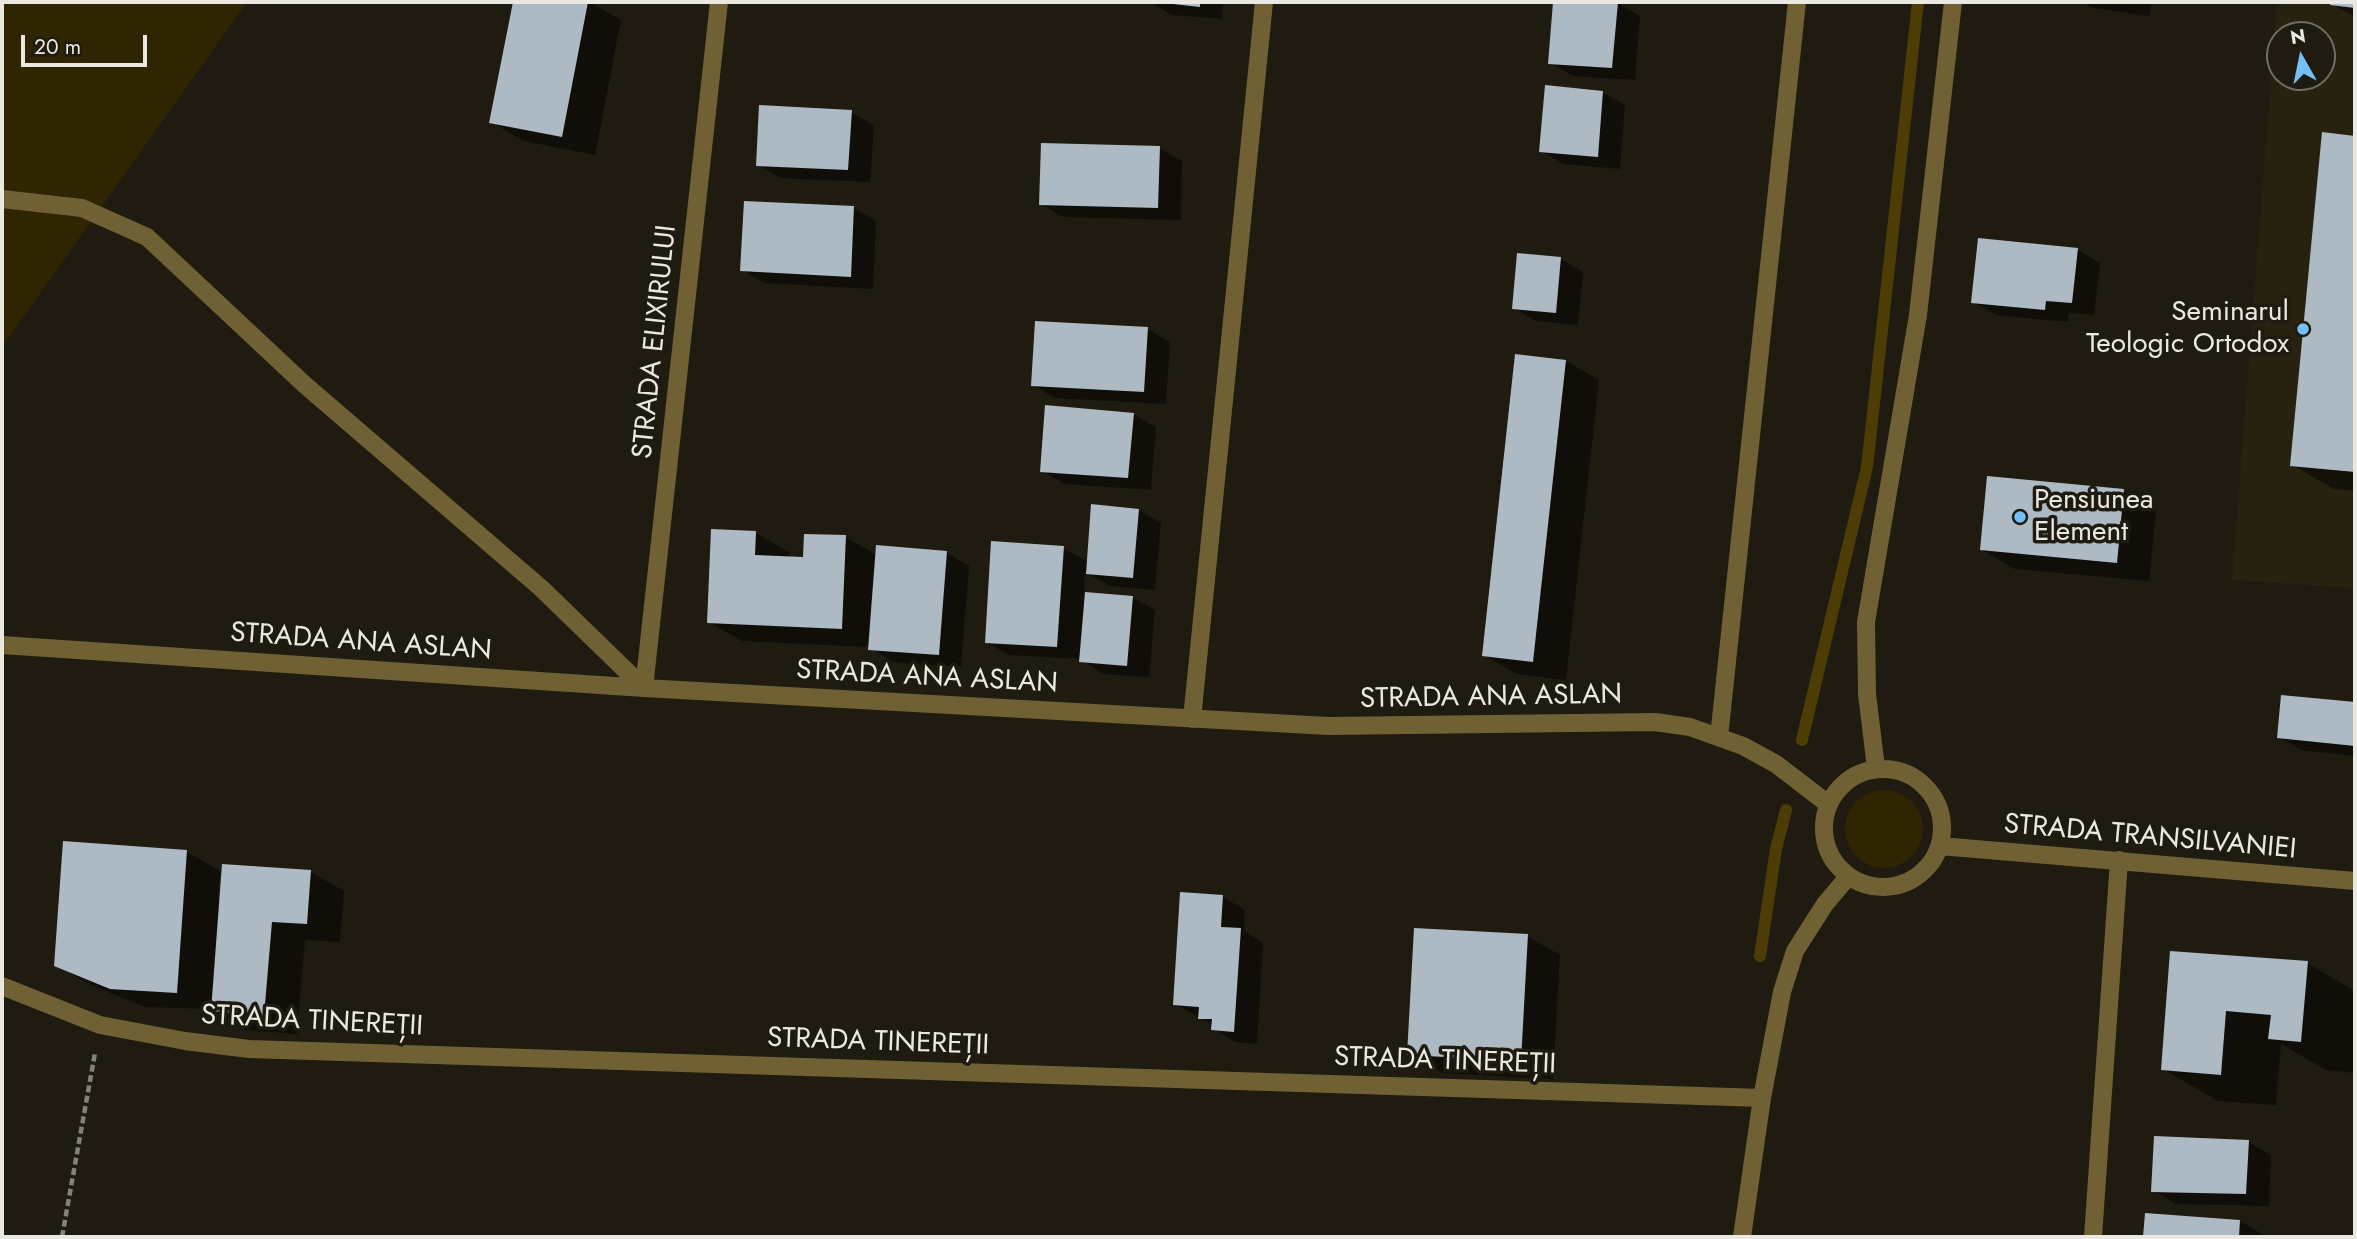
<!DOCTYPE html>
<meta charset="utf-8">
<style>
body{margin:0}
#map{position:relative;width:2357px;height:1239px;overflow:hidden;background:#1f1b10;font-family:Jost,sans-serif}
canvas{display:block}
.frame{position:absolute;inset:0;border:4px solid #eae8e1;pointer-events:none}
.north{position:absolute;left:2266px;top:21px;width:70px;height:70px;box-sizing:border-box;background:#1f1b10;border:2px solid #706d64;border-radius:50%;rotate:351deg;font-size:19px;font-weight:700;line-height:28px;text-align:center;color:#eae8e1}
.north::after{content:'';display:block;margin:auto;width:24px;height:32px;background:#74c0f6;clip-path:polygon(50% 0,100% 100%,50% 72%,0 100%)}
.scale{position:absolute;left:21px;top:35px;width:126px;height:32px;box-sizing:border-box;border:4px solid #eae8e1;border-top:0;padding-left:9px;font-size:21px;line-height:24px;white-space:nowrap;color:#eae8e1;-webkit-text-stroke:5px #1f1b10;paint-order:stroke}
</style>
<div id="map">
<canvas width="2357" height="1239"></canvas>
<div class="frame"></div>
<div class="north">N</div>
<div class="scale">20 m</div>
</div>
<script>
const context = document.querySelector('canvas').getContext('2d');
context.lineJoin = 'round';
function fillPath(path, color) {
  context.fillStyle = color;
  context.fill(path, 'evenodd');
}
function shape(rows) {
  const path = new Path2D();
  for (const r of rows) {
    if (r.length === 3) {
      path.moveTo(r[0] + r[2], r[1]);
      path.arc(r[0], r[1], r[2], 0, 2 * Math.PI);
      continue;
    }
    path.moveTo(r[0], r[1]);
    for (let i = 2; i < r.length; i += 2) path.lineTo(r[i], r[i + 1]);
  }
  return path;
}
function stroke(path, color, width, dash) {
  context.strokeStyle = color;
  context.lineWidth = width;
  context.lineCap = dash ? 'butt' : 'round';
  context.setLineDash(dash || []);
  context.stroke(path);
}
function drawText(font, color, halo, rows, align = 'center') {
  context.font = font + ' Jost,sans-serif';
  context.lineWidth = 7;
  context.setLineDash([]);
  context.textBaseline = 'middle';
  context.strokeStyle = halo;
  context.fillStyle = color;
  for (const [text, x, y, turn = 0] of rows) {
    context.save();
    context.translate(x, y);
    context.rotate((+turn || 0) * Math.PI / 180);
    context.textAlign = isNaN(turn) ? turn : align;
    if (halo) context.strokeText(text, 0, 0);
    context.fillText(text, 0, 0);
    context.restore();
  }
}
const built = shape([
 [2277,2,2355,2,2355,588,2232,580],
 [2280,35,2322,35,2322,77,2280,77]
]);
const green = shape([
 [2,2,247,2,2,347],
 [1884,829,39]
]);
const shadow = shape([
 [514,2,590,2,621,20,595,155,524,141,491,122],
 [1150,2,1223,2,1222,19,1172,15],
 [1555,2,1618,3,1640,16,1635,80,1573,76,1550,63],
 [2082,2,2151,2,2150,16,2093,8],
 [2332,2,2355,2,2355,17,2332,4],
 [1602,92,1625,105,1620,169,1564,164,1541,151],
 [851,112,874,125,870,182,781,178,758,165],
 [2324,134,2355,138,2355,491,2334,489,2292,465],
 [1159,148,1182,161,1181,220,1063,217,1041,204],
 [854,208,876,221,873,289,765,283,742,270],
 [2078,250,2100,263,2094,315,2069,313,2068,322,1996,315,1973,302],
 [1561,259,1583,272,1578,325,1536,321,1514,308],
 [1147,329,1170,342,1166,404,1055,398,1033,385],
 [1566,361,1599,380,1566,680,1517,674,1484,655],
 [1133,414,1156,427,1151,490,1064,484,1042,471],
 [2123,491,2156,510,2149,581,2015,569,1982,550],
 [1139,510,1161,523,1155,590,1110,586,1085,572,1084,594,1132,597,1155,610,1149,677,1103,674,1081,659,1009,655,986,642,1063,548,1088,562],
 [756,533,789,552,789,558,804,559,845,537,877,555,947,553,969,566,961,667,893,662,870,647,742,641,709,622],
 [2282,697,2355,703,2355,756,2301,750,2279,737],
 [187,852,220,871,218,900,311,872,344,891,340,942,305,940,297,1034,246,1030,210,1009,145,1007,89,984,56,965],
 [1223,897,1245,910,1244,931,1263,943,1257,1044,1235,1042,1213,1029,1213,1025,1175,1004],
 [1527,936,1560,955,1553,1079,1442,1073,1409,1054],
 [2172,953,2307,963,2355,991,2355,1073,2326,1070,2281,1044,2276,1105,2218,1101,2163,1069],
 [2248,1142,2271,1155,2269,1206,2176,1204,2153,1191],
 [2146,1214,2240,1221,2262,1234,2262,1237,2145,1237]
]);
const stream = shape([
 [1802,740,1867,467,1918,2],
 [1760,956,1776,849,1786,810]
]);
const building = shape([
 [513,2,588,2,562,137,489,123],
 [1155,2,1200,2,1200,7],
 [1553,2,1618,2,1612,68,1548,64],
 [2330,2,2355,2,2355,8,2330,5],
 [1545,85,1603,91,1598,157,1539,152],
 [759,105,852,110,848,170,756,166],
 [2322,132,2355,136,2355,472,2290,466],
 [1041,143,1160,146,1158,208,1039,205],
 [744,201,854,206,851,277,740,271],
 [1978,238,2078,248,2072,303,2046,301,2045,310,1971,303],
 [1517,253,1561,257,1556,313,1512,309],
 [1035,321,1148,327,1144,392,1031,386],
 [1515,354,1566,360,1533,662,1482,656],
 [1045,405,1134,413,1128,478,1040,472],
 [1987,476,2124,489,2117,563,1980,550],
 [1091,504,1139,509,1133,578,1086,574],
 [711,529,756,531,755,555,803,557,804,534,846,535,842,629,707,623],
 [991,541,1064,546,1057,647,985,643],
 [876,545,947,551,939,655,868,650],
 [1085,592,1133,596,1127,666,1079,662],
 [2281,695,2355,702,2355,746,2277,738],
 [63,841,187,850,177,993,110,989,54,966],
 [222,864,311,870,307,924,272,922,264,1016,211,1011],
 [1180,892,1223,895,1221,927,1241,928,1234,1032,1211,1030,1212,1019,1198,1019,1199,1007,1173,1005],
 [1414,928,1528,934,1521,1061,1407,1055],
 [2170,951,2308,961,2301,1042,2268,1039,2271,1015,2226,1011,2221,1075,2161,1070],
 [2154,1136,2249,1140,2246,1194,2151,1192],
 [2145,1213,2240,1220,2239,1237,2143,1237]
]);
const path = shape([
 [62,1237,95,1053]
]);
const minor = shape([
 [2,199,82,208,147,237,305,385,541,588,644,688],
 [2,645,644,688,1328,726,1655,722,1690,727,1743,746,1776,764,1828,804],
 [644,688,719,2],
 [1192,719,1264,2],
 [1719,737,1797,2],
 [1876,768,1867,694,1866,622,1918,315,1953,2],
 [1883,828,59],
 [1940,846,2355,881],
 [2,986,100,1025,185,1041,249,1049,1762,1098],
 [1742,1237,1762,1098,1782,992,1795,951,1825,904,1848,877],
 [2093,1237,2119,860]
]);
const markers = [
 [2303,329,7,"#74c0f6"],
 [2020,517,7,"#74c0f6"]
];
const poiNames = [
 ["Seminarul",2289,313],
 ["Teologic Ortodox",2289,345],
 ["Pensiunea",2034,501,"left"],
 ["Element",2034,533,"left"]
];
const streetNames = [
 ["STRADA ELIXIRULUI",656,342,-84],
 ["STRADA ANA ASLAN",361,643,4],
 ["STRADA ANA ASLAN",927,678,3],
 ["STRADA ANA ASLAN",1491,698,-1],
 ["STRADA TRANSILVANIEI",2150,838,5],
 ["STRADA TINEREȚII",312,1022,3],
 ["STRADA TINEREȚII",878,1043,2],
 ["STRADA TINEREȚII",1445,1062,2]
];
fillPath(built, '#272210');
fillPath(green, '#2f2502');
fillPath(shadow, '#0007');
stroke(stream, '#4b3d05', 12);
fillPath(building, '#adbac4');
stroke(path, '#848178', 4.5, [7, 3.5]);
stroke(minor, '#6f6133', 18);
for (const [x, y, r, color] of markers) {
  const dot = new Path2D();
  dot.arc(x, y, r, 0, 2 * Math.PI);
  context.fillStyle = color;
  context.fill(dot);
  stroke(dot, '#1f1b10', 2.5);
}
drawText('28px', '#eae8e1', '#1f1b10', poiNames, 'right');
drawText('28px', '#eae8e1', '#1f1b10', streetNames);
</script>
